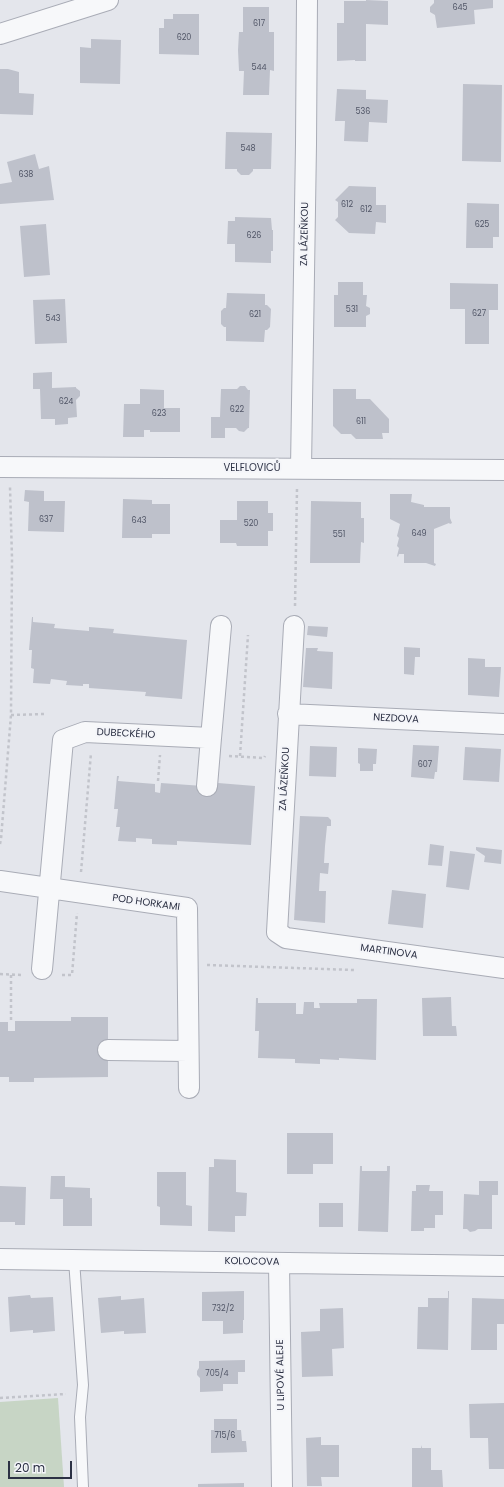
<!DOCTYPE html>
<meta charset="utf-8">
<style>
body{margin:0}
#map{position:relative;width:504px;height:1487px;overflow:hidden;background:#e4e6ec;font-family:Poppins,sans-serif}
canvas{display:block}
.scale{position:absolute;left:8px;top:1461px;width:64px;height:18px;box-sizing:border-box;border:2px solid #2c3144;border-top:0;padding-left:5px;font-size:12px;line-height:14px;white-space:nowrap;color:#2c3144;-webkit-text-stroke:3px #f4f5f9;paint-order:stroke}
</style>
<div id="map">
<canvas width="504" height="1487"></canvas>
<div class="scale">20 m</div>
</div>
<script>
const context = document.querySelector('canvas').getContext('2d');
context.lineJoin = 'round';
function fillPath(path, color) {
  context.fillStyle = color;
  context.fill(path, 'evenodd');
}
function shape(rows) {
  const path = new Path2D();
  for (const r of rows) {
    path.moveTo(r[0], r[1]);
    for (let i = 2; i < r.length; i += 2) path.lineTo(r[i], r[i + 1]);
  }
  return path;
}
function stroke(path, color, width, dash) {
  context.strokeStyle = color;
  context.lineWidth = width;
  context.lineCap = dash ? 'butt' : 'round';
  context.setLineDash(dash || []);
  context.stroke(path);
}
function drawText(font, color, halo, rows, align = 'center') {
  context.font = font + ' Poppins,sans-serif';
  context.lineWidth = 4;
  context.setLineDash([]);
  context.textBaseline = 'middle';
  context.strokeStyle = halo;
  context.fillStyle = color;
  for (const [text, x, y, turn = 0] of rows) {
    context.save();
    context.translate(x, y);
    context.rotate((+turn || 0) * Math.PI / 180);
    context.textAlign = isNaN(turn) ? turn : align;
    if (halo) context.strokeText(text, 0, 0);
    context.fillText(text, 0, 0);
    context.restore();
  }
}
const green = shape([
 [58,1398,64,1487,0,1487,0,1402]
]);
const building = shape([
 [366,0,388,1,388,25,366,24,366,61,355,61,355,60,337,61,337,23,344,23,344,1,366,1],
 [434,0,493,0,493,8,474,10,475,24,437,28,435,15,430,12,430,7,434,3],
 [243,7,269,7,269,32,274,32,274,71,270,70,269,95,243,95,244,71,239,71,238,50,239,32,243,32],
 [173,14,199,14,199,55,159,54,159,28,164,28,164,19,173,19],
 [91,39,121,40,120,84,80,83,80,47,91,48],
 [0,69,8,69,19,72,19,93,34,94,33,115,0,114],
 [463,84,502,85,501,162,462,161],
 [337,89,366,90,366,99,388,100,387,123,369,122,368,142,344,141,345,121,335,121],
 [226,132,272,133,271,169,253,169,253,171,249,175,241,175,237,171,237,169,225,169],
 [35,154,39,169,49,166,54,200,0,204,0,184,12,182,7,162],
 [349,186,376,187,376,205,386,205,386,223,376,222,375,234,349,233,335,220,338,217,338,202,335,200],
 [467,203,499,204,499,237,493,237,493,248,466,248],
 [235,217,271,218,272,230,273,230,273,251,271,251,271,263,235,262,235,244,227,244,228,221,235,221],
 [46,224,50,275,24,277,20,226],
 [338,282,363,282,363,295,367,295,366,306,370,308,370,314,366,316,366,327,334,327,334,295,338,295],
 [450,283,498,284,498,310,489,310,489,344,465,344,465,309,450,309],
 [227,293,265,294,265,305,267,305,271,309,270,327,267,330,265,330,264,342,226,341,226,327,224,327,221,324,221,311,224,308,226,308],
 [65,299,67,343,35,344,33,300],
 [52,372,52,388,76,387,76,388,80,391,80,396,76,400,77,417,68,418,68,424,55,425,55,419,41,419,40,389,33,389,33,373],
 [240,386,245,386,248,390,250,390,249,428,248,428,244,432,239,431,236,428,225,428,225,438,211,438,211,417,220,417,221,389,237,389],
 [140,389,164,390,164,408,180,408,180,432,150,432,150,430,144,430,144,437,123,437,124,404,140,404],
 [333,389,356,389,356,399,370,399,389,419,389,433,382,433,383,439,356,439,351,434,341,434,333,426],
 [25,490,44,491,44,501,65,501,64,532,28,531,29,502,24,501],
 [390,494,412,494,411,502,424,505,424,507,450,507,450,518,452,523,450,524,449,523,434,529,434,563,436,564,435,566,426,563,404,563,404,554,399,554,398,557,397,556,399,548,397,546,399,538,397,536,400,524,390,519],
 [123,499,152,500,152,504,170,504,170,534,152,534,152,538,122,538],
 [237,501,268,501,268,513,273,513,273,531,268,531,268,546,237,546,236,543,220,543,220,520,237,520],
 [311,501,361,502,361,518,364,518,364,543,361,542,360,563,310,563],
 [32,617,33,617,33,622,55,624,54,628,89,631,89,627,114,629,113,633,187,640,182,699,145,696,146,692,89,688,89,684,83,684,83,686,66,685,67,681,51,679,50,684,33,683,34,669,31,668,32,650,29,650],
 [308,626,328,627,327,637,307,635],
 [404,647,420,648,420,657,415,657,414,675,404,674],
 [306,648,318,648,317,651,333,652,332,689,303,687],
 [468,658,485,659,485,667,501,667,499,697,468,695],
 [413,745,439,746,437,772,435,772,434,779,411,777],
 [310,746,337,747,336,777,309,776],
 [465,747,501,749,499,782,463,780],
 [358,748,377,749,376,764,373,764,373,771,360,771,360,764,358,763],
 [117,776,119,776,118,781,155,784,155,792,160,793,161,783,217,787,218,783,255,786,251,845,177,841,177,845,152,844,152,839,136,838,136,842,118,841,120,827,116,827,118,809,114,809],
 [300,816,328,817,331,820,331,826,327,826,325,846,324,863,329,863,328,874,320,873,319,891,326,891,325,923,294,920],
 [430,844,444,846,442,866,428,865],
 [476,847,502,850,501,864,484,862,485,856,476,850],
 [450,851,475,854,469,890,446,887],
 [392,890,426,894,423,928,388,924],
 [451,997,452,1026,456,1026,457,1036,423,1036,422,998],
 [256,998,258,998,258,1003,296,1003,296,1014,303,1014,304,1002,314,1002,314,1008,320,1008,319,1003,357,1003,357,999,377,999,376,1060,339,1058,339,1060,320,1059,320,1064,295,1063,295,1059,258,1058,259,1031,255,1031],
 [71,1017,108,1017,108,1077,34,1078,34,1082,9,1082,9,1077,0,1077,0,1022,8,1022,8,1031,15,1031,15,1021,71,1021],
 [287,1133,333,1133,333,1164,313,1164,313,1174,287,1174],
 [214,1159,236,1160,236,1192,247,1193,246,1216,235,1216,235,1232,208,1231,209,1167,214,1167],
 [360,1166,362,1166,362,1171,387,1171,387,1166,390,1166,388,1232,358,1231],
 [157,1172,186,1172,186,1205,192,1206,192,1226,160,1225,160,1207,157,1206],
 [51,1176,65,1176,65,1187,90,1188,90,1198,92,1198,92,1226,63,1226,63,1199,50,1199],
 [479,1181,498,1181,498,1195,492,1195,492,1229,478,1229,475,1231,470,1232,467,1229,463,1229,464,1194,479,1195],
 [416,1185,430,1185,429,1191,443,1191,443,1215,435,1215,435,1228,424,1228,424,1231,411,1231,412,1191,416,1191],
 [0,1186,26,1187,25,1225,15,1225,15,1222,0,1222],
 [319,1203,343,1203,343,1227,319,1227],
 [244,1291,244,1320,243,1320,243,1333,223,1334,223,1321,202,1321,202,1292],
 [448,1291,449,1291,448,1350,417,1349,418,1307,428,1307,428,1298,448,1298],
 [30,1295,31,1298,53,1297,55,1331,33,1333,33,1330,10,1332,8,1297],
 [121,1296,121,1300,144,1298,146,1333,124,1334,124,1331,101,1333,98,1298],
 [472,1298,504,1299,504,1324,497,1324,497,1350,471,1350],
 [343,1308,344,1348,332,1349,333,1376,302,1377,301,1332,320,1331,320,1309],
 [245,1360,245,1372,238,1372,238,1384,223,1384,223,1391,200,1392,200,1378,197,1375,197,1371,199,1368,199,1361],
 [504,1403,504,1469,489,1469,488,1438,470,1438,469,1404],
 [214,1419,237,1419,237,1430,241,1430,242,1441,246,1441,247,1452,211,1453,211,1430,214,1430],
 [321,1437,321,1445,339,1445,339,1477,321,1477,322,1486,307,1486,306,1438],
 [421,1445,422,1448,431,1448,431,1470,442,1470,443,1487,412,1487,412,1448,421,1448],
 [244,1483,244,1487,198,1487,198,1484]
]);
const path = shape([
 [295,606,297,489],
 [11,715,45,714],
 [229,756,264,758,265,756],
 [240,756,248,635],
 [158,781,160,755],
 [0,844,1,839,11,715,12,558,10,487],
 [81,872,91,753],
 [207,965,354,970],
 [0,974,23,975],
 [62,975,72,975,77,913],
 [11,1020,11,975],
 [0,1398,66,1394]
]);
const service = shape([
 [74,1260,83,1385,80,1417,83,1487]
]);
const minor = shape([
 [0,34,108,0],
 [0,467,504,470],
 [301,468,306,144,307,0],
 [294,626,277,932,286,938,504,968],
 [288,714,504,724],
 [207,786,211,738],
 [0,881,187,908,189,1088],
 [42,969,63,740,85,732,211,738,221,626],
 [108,1050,188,1051],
 [0,1259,504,1266],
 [279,1263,282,1487]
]);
const numberNames = [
 ["645",460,8],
 ["617",259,24],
 ["620",184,38],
 ["544",259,68],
 ["536",363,112],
 ["548",248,149],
 ["638",26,175],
 ["612",347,205],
 ["612",366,210],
 ["625",482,225],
 ["626",254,236],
 ["531",352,310],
 ["627",479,314],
 ["621",255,315],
 ["543",53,319],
 ["624",66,402],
 ["622",237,410],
 ["623",159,414],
 ["611",361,422],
 ["637",46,520],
 ["643",139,521],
 ["520",251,524],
 ["649",419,534],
 ["551",339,535],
 ["607",425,765],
 ["732/2",223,1309],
 ["705/4",217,1374],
 ["715/6",225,1436]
];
const streetNames = [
 ["ZA LÁZEŇKOU",305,234,-89],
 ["VELFLOVICŮ",252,468],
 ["NEZDOVA",396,719,3],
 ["DUBECKÉHO",126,734,3],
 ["ZA LÁZEŇKOU",285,779,-87],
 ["POD HORKAMI",146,903,8],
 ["MARTINOVA",389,952,8],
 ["KOLOCOVA",252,1262,1],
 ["U LIPOVÉ ALEJE",281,1375,-91]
];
fillPath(green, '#c7d5c5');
fillPath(building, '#bec1cb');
stroke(service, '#a9acb6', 12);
stroke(minor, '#a9acb6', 22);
stroke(path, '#c2c4cb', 2.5, [3, 3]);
stroke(service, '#f7f8fa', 10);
stroke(minor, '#f7f8fa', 20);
drawText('8px', '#505566', null, numberNames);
drawText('10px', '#2c3144', '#f4f5f9', streetNames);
</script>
